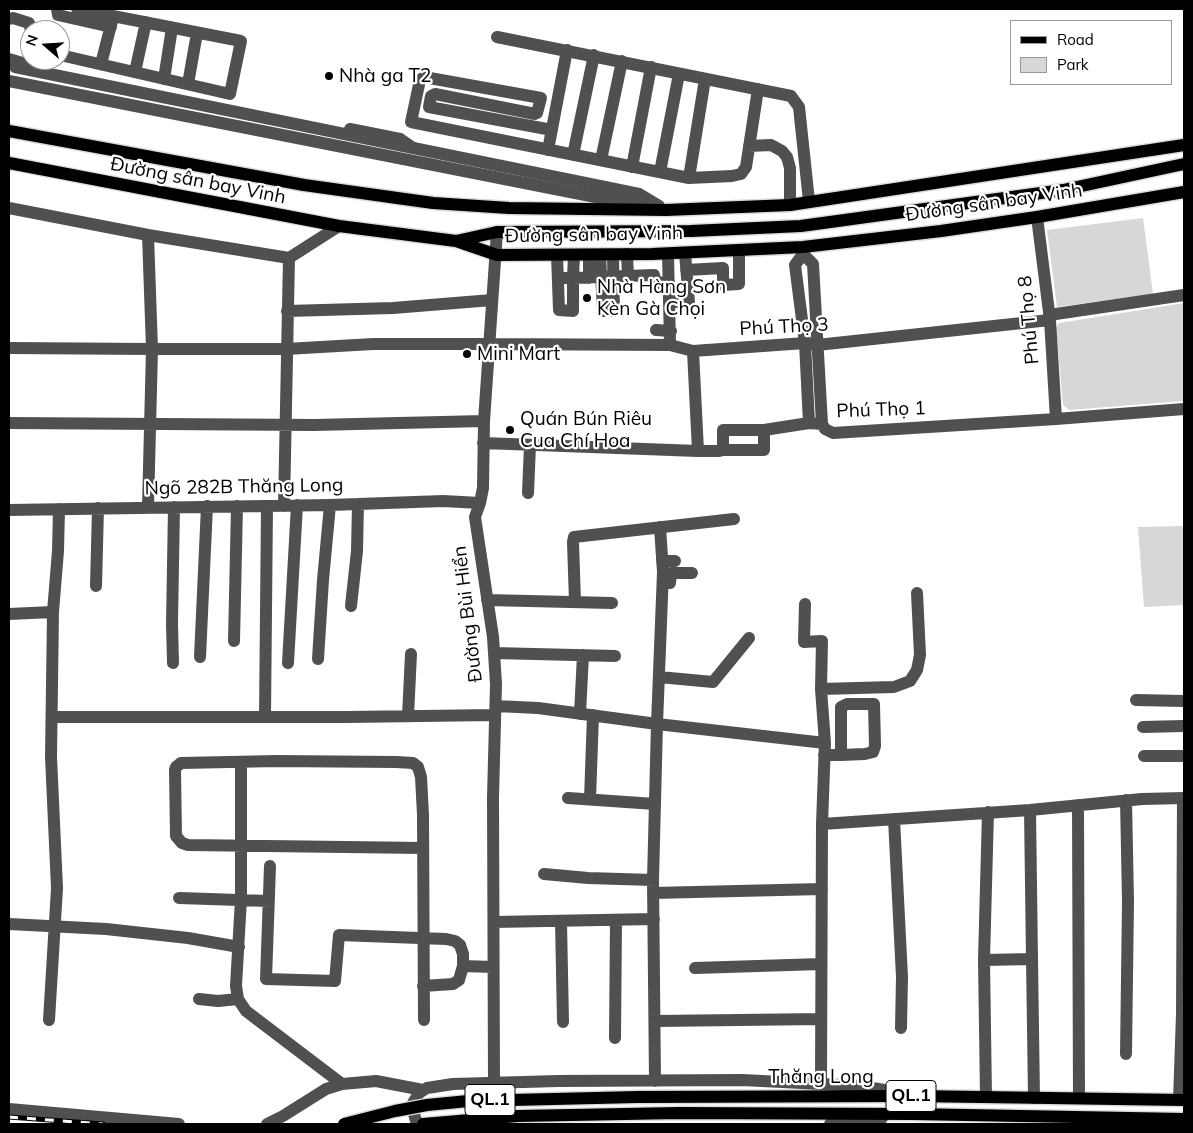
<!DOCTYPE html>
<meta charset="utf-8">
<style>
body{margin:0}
#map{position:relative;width:1193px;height:1133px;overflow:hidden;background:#fff;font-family:Mulish,sans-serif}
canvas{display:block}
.frame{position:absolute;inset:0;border:10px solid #000;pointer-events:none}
.legend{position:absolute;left:1010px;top:20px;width:162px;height:65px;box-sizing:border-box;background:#fff;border:1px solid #999;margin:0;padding:6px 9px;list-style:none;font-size:15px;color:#000}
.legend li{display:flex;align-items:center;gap:10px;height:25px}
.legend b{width:25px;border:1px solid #999}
.north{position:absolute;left:20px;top:20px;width:50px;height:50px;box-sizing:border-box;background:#fff;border:1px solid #999;border-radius:50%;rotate:289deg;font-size:14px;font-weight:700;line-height:20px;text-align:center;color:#000}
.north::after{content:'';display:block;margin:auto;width:18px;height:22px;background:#000;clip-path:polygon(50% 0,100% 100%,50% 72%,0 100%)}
</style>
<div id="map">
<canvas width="1193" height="1133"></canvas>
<div class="frame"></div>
<ul class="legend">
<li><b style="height:6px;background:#000"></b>Road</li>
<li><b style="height:14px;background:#d7d7d7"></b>Park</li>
</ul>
<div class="north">N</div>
</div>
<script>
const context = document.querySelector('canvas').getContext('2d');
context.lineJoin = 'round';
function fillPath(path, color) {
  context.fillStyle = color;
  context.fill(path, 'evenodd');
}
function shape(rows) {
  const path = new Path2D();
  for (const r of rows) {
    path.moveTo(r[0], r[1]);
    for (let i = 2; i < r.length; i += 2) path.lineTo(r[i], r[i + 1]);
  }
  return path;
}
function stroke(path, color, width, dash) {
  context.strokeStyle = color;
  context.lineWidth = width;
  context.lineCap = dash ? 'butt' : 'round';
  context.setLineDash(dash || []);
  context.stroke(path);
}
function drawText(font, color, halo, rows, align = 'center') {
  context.font = font + ' Mulish,sans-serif';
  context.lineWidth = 4.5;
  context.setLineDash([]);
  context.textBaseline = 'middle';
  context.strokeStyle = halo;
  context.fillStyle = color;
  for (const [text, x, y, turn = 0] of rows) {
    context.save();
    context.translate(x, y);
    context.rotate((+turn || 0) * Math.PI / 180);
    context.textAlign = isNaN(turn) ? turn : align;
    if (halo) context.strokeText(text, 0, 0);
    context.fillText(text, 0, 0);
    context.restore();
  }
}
const green = shape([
 [1143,218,1153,294,1057,307,1047,230],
 [1184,303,1184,401,1069,410,1063,405,1056,328,1059,323],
 [1184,526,1184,605,1144,607,1138,527]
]);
const minor = shape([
 [57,9,58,15,111,27],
 [9,19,13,18,29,23,31,30],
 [497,37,791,96,799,107,809,201],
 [60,55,230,94,241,41,77,9],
 [9,59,29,65],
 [101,64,112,21],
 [135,72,146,22],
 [164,79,172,28],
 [9,81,646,207],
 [188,84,197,33],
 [350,129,400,139,413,148],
 [552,130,429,107,431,96,435,94,535,114,537,113,541,98,424,77,420,80,411,122,689,178,732,176,741,174,746,167,758,89],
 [749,146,771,145,782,151,787,157,790,168,790,205],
 [548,150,567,50],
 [573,155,594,55],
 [601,160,622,61],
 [632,167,651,67],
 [660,172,679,74],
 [689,178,705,79],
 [600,186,639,194,659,206],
 [9,208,148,235,289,258],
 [1037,217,1050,320,1056,419],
 [627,254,628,276],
 [668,254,670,345],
 [803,254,813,264,822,424],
 [803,254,795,265,805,343,809,423],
 [557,255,559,310,573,311,573,278,654,275,656,283,669,282],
 [600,255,603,311,614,311,613,255],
 [686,270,723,268,723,285,739,284,739,250],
 [565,278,573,278,574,255],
 [589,278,589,255],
 [669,302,689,302,685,253],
 [287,311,393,308,492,300],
 [1049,315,1184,295],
 [656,330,671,331],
 [9,348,152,349,286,349,373,344,490,344,670,345,693,351,805,343,817,345,1050,320],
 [693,351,698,451],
 [9,423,314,425,484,421],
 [483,443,698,451,719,451,723,450,723,430,764,430,809,423,822,424,825,429,833,433,1056,419,1184,409],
 [723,450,764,450,764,430],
 [528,493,530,445],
 [284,506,289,258,339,226],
 [148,507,152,349,148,235],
 [9,510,330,505,443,501,480,503],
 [662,561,675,561],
 [665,583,670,583,671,573,692,573],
 [96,586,98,508],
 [487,600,612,603],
 [575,602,573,542,574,537,734,519],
 [805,604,804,642,822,641,821,689,825,743],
 [351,606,357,551,358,504],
 [9,614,53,612],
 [234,641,237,506],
 [494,653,615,656],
 [200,657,207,506],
 [318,659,323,580,330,505],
 [173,663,172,624,174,507],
 [288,663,297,505],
 [659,677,713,682,749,638],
 [821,689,894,687,910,681,917,670,920,655,917,593],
 [1136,700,1184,701],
 [496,706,538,708,657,724,825,743,822,824,821,1083],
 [580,714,583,655],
 [408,716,411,654],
 [52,717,348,717,495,715],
 [265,717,267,506],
 [1143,727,1184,726],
 [824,755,841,755,865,754,873,752,875,746,874,704,847,704,841,707,841,755],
 [1144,756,1184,756],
 [241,762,241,899,236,986,238,999,246,1011,342,1084],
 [568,798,655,804],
 [590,799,593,715],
 [1078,805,1079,1098],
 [894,819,902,977,901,1028],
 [822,824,1030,810,1142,799,1184,798],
 [423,848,188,845,182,843,176,836,175,770,176,767,181,763,277,761,396,762,413,763,418,767,421,777,423,815,424,1020],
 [270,866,266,979,335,981,339,935,446,939,455,941,460,945,463,954,463,966,459,980,453,984,423,986],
 [544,874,588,878,653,880],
 [653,893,822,889],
 [179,898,269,901],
 [494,922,654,919],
 [561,922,563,1022],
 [9,924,106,929,188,938,239,947],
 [1032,959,1034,1098],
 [984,960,1032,959,1030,810],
 [463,966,493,967],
 [695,968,821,964],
 [199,999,218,1001,238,999],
 [49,1020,57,888,51,757,53,612,58,551,59,509],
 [655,1021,821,1019],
 [615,1038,616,921],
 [1126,1054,1128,901,1126,800],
 [655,1081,653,880,657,724,663,572,660,527],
 [494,1083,493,797,496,684,493,637,475,517,480,503,483,488,484,421,497,232],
 [986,1097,984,960,988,812],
 [1179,1100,1182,1014,1183,798],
 [9,1109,179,1124],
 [267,1124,283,1116,326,1089,342,1084,376,1081,423,1090],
 [417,1124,414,1114,413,1103,419,1093,427,1088,453,1084,558,1081,742,1080,862,1086,900,1093],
 [830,1124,882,1118]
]);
const major = shape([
 [9,131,304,185,433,203,509,208,666,210,790,205,1184,145],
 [9,163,339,226,456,241,497,255,652,254,803,247,941,231,1037,217,1184,192],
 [456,241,497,232,691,231,801,226,1063,190,1184,164],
 [638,1097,913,1096,1184,1100],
 [423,1124,518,1116,678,1113,912,1114,1184,1119]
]);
const rail = shape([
 [9,1117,103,1124]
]);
const minorBridge = shape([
 [15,67,600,186]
]);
const majorBridge = shape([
 [344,1124,395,1111,427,1105,468,1101,638,1097]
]);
const markers = [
 [329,76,5,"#000"],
 [587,298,5,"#000"],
 [467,354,5,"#000"],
 [510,430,5,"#000"]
];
const shields = [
 [911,1096,50],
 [490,1100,50]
];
const shieldNames = [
 ["QL.1",911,1096],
 ["QL.1",490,1100]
];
const poiNames = [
 ["Nhà ga T2",339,76],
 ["Nhà Hàng Sơn",597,287],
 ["Kèn Gà Chọi",597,309],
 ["Mini Mart",477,354],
 ["Quán Bún Riêu",520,419],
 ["Cua Chí Hoa",520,441]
];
const streetNames = [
 ["Đường sân bay Vinh",198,181,11],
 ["Đường sân bay Vinh",994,203,-8],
 ["Đường sân bay Vinh",594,235,-1],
 ["Phú Thọ 8",1029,320,-95],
 ["Phú Thọ 3",784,327,-3],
 ["Phú Thọ 1",881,410,-2],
 ["Ngõ 282B Thăng Long",244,487,-1],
 ["Đường Bùi Hiển",468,614,-97],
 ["Thăng Long",821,1077]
];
fillPath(green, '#d7d7d7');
stroke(major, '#dbdbdb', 15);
stroke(minor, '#505050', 12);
stroke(major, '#000', 12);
stroke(rail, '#000', 5);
stroke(rail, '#fff', 3, [9]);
stroke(majorBridge, '#dbdbdb', 15, []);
stroke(minorBridge, '#505050', 12);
stroke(majorBridge, '#000', 12);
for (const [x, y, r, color] of markers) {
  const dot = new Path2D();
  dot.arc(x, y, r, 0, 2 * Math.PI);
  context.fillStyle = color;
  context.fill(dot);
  stroke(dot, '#fff', 2);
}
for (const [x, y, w] of shields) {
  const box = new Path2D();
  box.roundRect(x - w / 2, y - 15.5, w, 31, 4);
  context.fillStyle = '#fff';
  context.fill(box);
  stroke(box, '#000', 1);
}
drawText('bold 18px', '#000', null, shieldNames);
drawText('19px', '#000', '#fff', poiNames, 'left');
drawText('19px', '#000', '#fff', streetNames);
</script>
